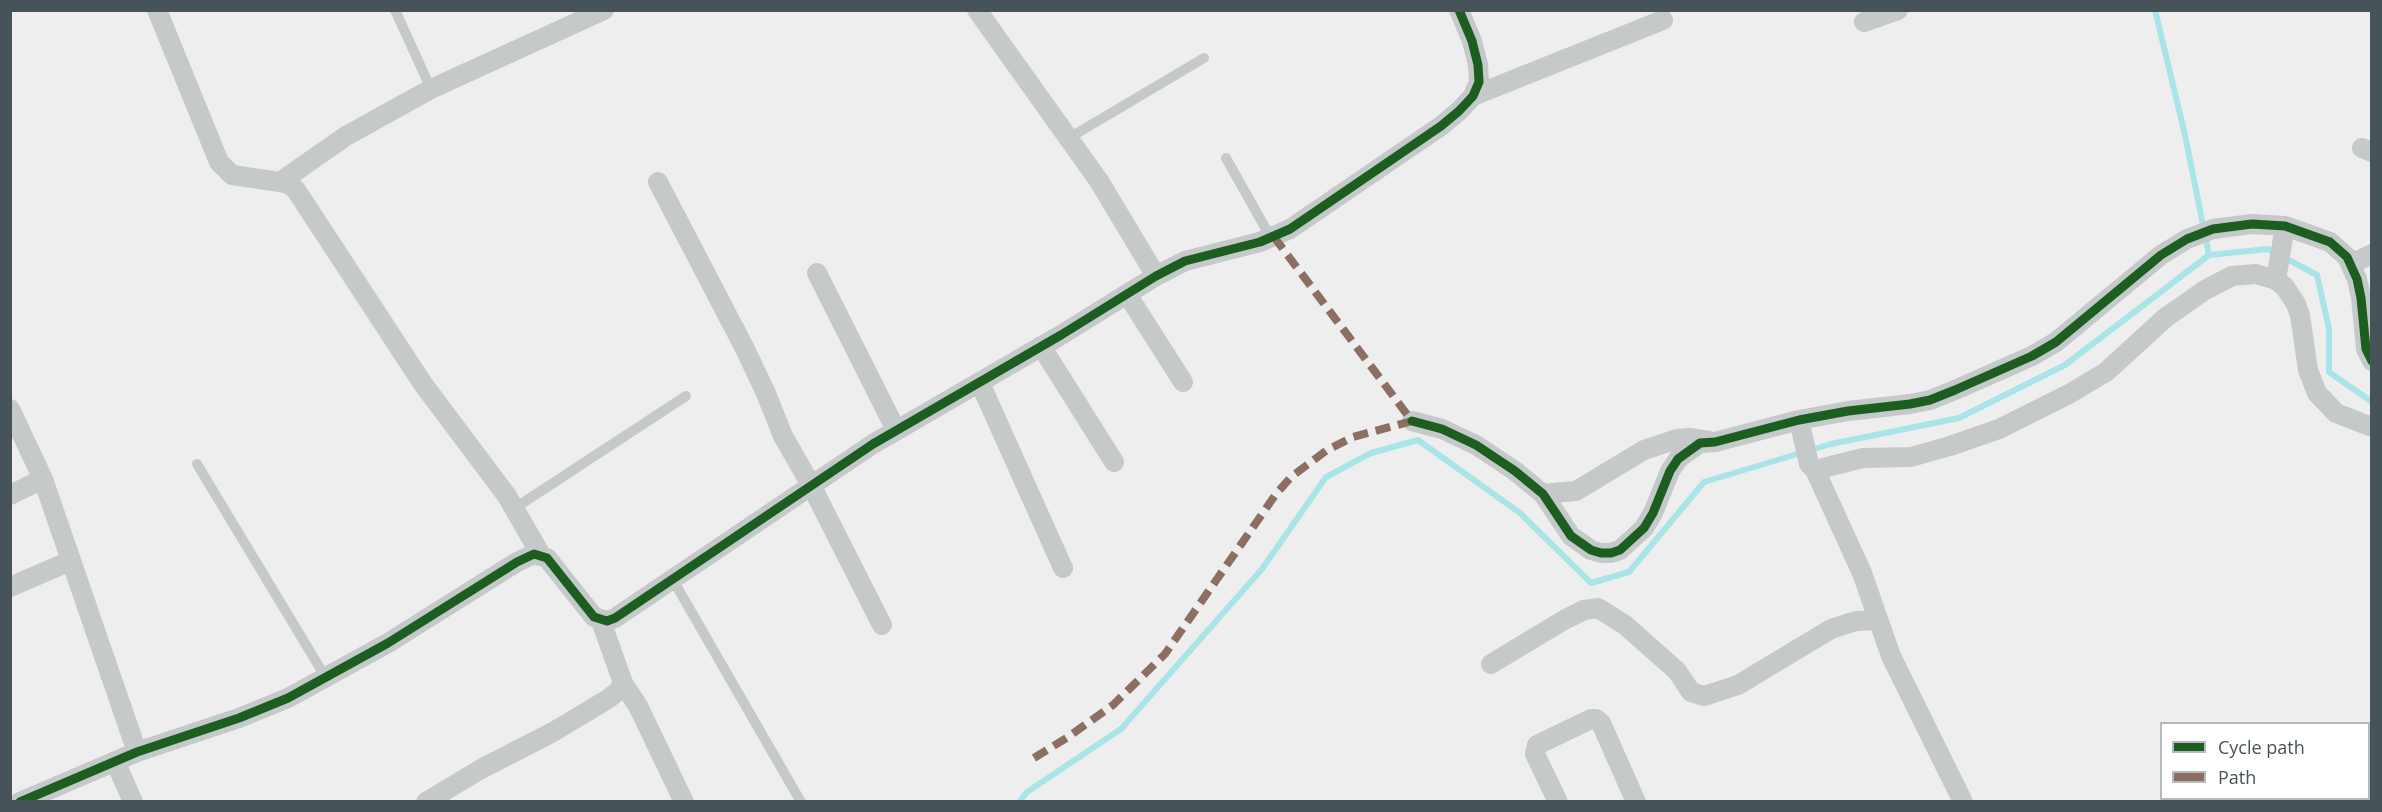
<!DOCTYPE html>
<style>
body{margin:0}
#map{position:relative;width:2382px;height:812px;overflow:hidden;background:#eee;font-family:"Open Sans",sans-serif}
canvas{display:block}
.frame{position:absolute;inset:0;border:12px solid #465359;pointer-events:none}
.legend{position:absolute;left:2160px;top:722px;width:210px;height:78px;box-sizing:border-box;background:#fff;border:2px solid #b5babd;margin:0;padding:8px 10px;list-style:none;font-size:18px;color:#465359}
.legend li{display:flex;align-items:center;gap:12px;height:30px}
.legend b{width:30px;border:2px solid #b5babd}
</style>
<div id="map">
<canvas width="2382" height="812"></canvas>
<div class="frame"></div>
<ul class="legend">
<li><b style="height:8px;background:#1b5e20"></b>Cycle path</li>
<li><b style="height:8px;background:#8d6e63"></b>Path</li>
</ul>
</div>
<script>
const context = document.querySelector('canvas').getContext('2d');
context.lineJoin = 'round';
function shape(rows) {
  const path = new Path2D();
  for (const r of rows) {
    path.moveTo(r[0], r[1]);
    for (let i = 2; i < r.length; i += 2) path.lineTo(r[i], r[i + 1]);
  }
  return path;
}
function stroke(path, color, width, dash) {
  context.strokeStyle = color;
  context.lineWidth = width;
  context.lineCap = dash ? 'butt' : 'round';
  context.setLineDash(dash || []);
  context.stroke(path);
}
const stream = shape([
 [2155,10,2185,135,2209,255],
 [1019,802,1027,792,1121,729,1262,569,1326,477,1371,453,1418,440,1520,513,1591,583,1629,572,1704,482,1831,444,1959,418,2065,365,2209,255,2268,249,2317,275,2329,329,2329,372,2372,402]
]);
const service = shape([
 [395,10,431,89],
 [1069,138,1204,58],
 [1226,158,1271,238],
 [197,464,326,678],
 [515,508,686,396],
 [673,580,801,802]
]);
const minor = shape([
 [157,10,219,162,232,175,280,182,289,184,296,190,423,384,507,496,541,555],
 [977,10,1099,181,1156,276],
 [1864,22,1898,10],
 [1473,96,1663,20],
 [2362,148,2372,152],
 [280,182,346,136,431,89,604,10],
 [658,182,744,347,765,391,783,436,811,485,882,625],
 [2351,264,2372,254],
 [817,273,896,430],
 [2276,280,2285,226],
 [1127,294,1183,382],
 [1041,346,1114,462],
 [980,383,1063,568],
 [10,409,43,479,137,752],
 [1799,420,1809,464,1815,470,1863,458,1911,457,1950,446,1999,429,2069,394,2106,372,2165,318,2205,290,2232,276,2256,274,2276,280,2285,287,2296,304,2300,315,2308,370,2317,393,2336,413,2372,427],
 [1412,421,1442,429,1476,445,1515,471,1543,494,1571,536,1591,550,1601,553,1611,553,1620,550,1644,528,1653,513,1670,471,1678,459,1700,443,1715,442,1799,420,1848,411,1910,404,1930,400,1955,390,2032,356,2056,342,2161,255,2187,239,2213,229,2252,224,2285,226,2330,242,2347,257,2357,279,2361,298,2366,349,2372,361],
 [1815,470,1862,573,1891,656,1963,802],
 [1543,494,1576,491,1644,450,1677,439,1690,438,1709,441],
 [10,495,43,479],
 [10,587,70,561],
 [1491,664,1564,620,1584,610,1598,608,1625,625,1677,671,1691,692,1704,696,1738,685,1831,629,1856,621,1878,620],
 [623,683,638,706,684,802],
 [115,761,133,802],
 [20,802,137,752,239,718,288,698,388,643,517,562,534,554,547,558,594,617,607,621,615,618,873,444,1061,335,1156,276,1185,261,1260,242,1290,229,1441,126,1459,111,1473,96,1479,82,1478,65,1472,41,1459,10],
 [426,802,481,769,553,732,608,699,618,691,623,683,601,621],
 [1558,802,1535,754,1537,745,1591,719,1596,719,1601,723,1636,802]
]);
const quiet = shape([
 [1034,758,1068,737,1113,705,1165,654,1276,494,1291,477,1327,450,1353,437,1412,421,1274,237]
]);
const cycleway = shape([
 [1412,421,1442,429,1476,445,1515,471,1543,494,1571,536,1591,550,1601,553,1611,553,1620,550,1644,528,1653,513,1670,471,1678,459,1700,443,1715,442,1799,420,1848,411,1910,404,1930,400,1955,390,2032,356,2056,342,2161,255,2187,239,2213,229,2252,224,2285,226,2330,242,2347,257,2357,279,2361,298,2366,349,2372,361],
 [20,802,137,752,239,718,288,698,388,643,517,562,534,554,547,558,594,617,607,621,615,618,873,444,1061,335,1156,276,1185,261,1260,242,1290,229,1441,126,1459,111,1473,96,1479,82,1478,65,1472,41,1459,10]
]);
stroke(stream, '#a9e5e8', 6);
stroke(service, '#c5c9ca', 10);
stroke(minor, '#c5c9ca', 20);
stroke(quiet, '#8d6e63', 8, [15, 8]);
stroke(cycleway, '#1b5e20', 9);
</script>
